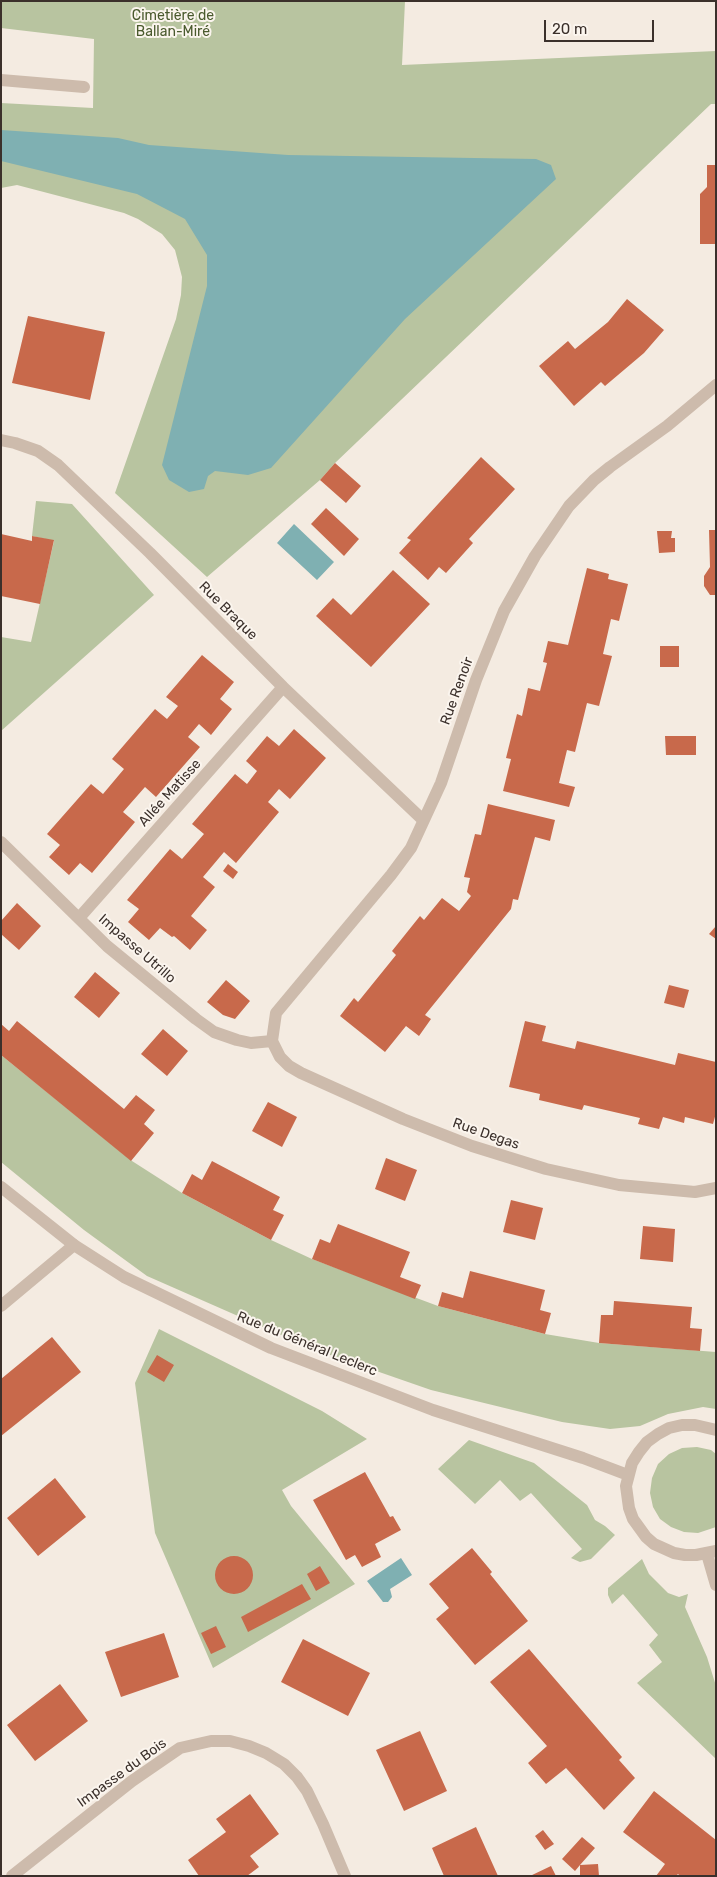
<!DOCTYPE html>
<meta charset="utf-8">
<style>
body{margin:0}
#map{position:relative;width:717px;height:1877px;overflow:hidden;background:#f4ebe1;font-family:Rubik,sans-serif}
canvas{display:block}
.frame{position:absolute;inset:0;border:2px solid #3b302b;pointer-events:none}
.scale{position:absolute;left:544px;top:20px;width:110px;height:22px;box-sizing:border-box;border:2px solid #3b302b;border-top:0;padding-left:6px;font-size:15px;line-height:18px;white-space:nowrap;color:#3b302b;-webkit-text-stroke:4px #fbf5ee;paint-order:stroke}
</style>
<div id="map">
<canvas width="717" height="1877"></canvas>
<div class="frame"></div>
<div class="scale">20 m</div>
</div>
<script>
const context = document.querySelector('canvas').getContext('2d');
context.lineJoin = 'round';
function fillPath(path, color) {
  context.fillStyle = color;
  context.fill(path, 'evenodd');
}
function shape(rows) {
  const path = new Path2D();
  for (const r of rows) {
    if (r.length === 3) {
      path.moveTo(r[0] + r[2], r[1]);
      path.arc(r[0], r[1], r[2], 0, 2 * Math.PI);
      continue;
    }
    path.moveTo(r[0], r[1]);
    for (let i = 2; i < r.length; i += 2) path.lineTo(r[i], r[i + 1]);
  }
  return path;
}
function stroke(path, color, width, dash) {
  context.strokeStyle = color;
  context.lineWidth = width;
  context.lineCap = dash ? 'butt' : 'round';
  context.setLineDash(dash || []);
  context.stroke(path);
}
function drawText(font, color, halo, rows, align = 'center') {
  context.font = font + ' Rubik,sans-serif';
  context.lineWidth = 4;
  context.setLineDash([]);
  context.textBaseline = 'middle';
  context.strokeStyle = halo;
  context.fillStyle = color;
  for (const [text, x, y, turn = 0] of rows) {
    context.save();
    context.translate(x, y);
    context.rotate((+turn || 0) * Math.PI / 180);
    context.textAlign = isNaN(turn) ? turn : align;
    if (halo) context.strokeText(text, 0, 0);
    context.fillText(text, 0, 0);
    context.restore();
  }
}
const green = shape([
 [1,1,405,1,402,65,716,51,716,104,711,104,335,463,320,480,207,577,115,493,176,319,181,295,182,277,175,250,162,234,138,219,124,213,17,185,1,188,1,103,93,108,94,39,1,28],
 [36,501,72,504,154,595,1,731,1,637,31,642,54,541,32,536],
 [1,1055,132,1161,182,1193,271,1240,312,1259,438,1306,545,1334,599,1343,716,1352,716,1409,703,1407,668,1414,640,1426,610,1429,562,1422,431,1390,313,1349,147,1276,84,1230,1,1162],
 [159,1329,322,1411,367,1439,282,1490,291,1506,355,1584,213,1668,155,1533,135,1383],
 [469,1440,534,1463,587,1505,595,1520,605,1526,615,1535,591,1559,580,1562,571,1558,582,1549,531,1493,520,1501,500,1480,475,1504,438,1469],
 [697,1447,711,1450,716,1454,716,1527,698,1533,684,1532,671,1527,660,1519,653,1507,650,1493,652,1478,658,1464,669,1454,682,1448],
 [642,1559,649,1574,668,1593,679,1597,688,1594,685,1607,707,1657,716,1686,716,1759,637,1683,662,1662,649,1645,658,1635,623,1594,612,1604,608,1595,608,1588]
]);
const water = shape([
 [1,130,118,138,149,145,288,155,536,159,551,165,556,179,405,319,271,468,248,475,215,471,208,476,204,489,189,492,169,480,162,465,207,286,207,255,185,219,137,194,1,161],
 [294,524,334,562,317,580,277,543],
 [401,1558,412,1575,390,1589,392,1597,388,1602,383,1602,367,1581]
]);
const building = shape([
 [707,165,716,165,716,244,700,244,700,194,707,187],
 [627,299,664,330,644,353,605,386,601,382,574,406,539,366,568,341,575,349,608,322],
 [28,316,105,332,90,400,12,383],
 [481,457,515,489,469,539,473,543,446,573,439,567,428,580,399,553,411,540,407,538],
 [335,463,361,486,346,503,320,480],
 [326,508,359,539,344,556,311,524],
 [709,530,716,530,716,595,710,595,704,586,704,576,710,567],
 [657,531,672,531,671,538,675,538,675,552,659,553],
 [1,534,32,541,32,536,54,540,40,604,1,596],
 [587,568,609,574,608,579,628,584,619,621,611,619,603,654,612,656,599,706,587,703,575,752,567,750,559,783,575,787,569,807,503,791,511,759,506,758,517,714,522,716,528,688,540,691,547,663,543,662,548,641,568,645],
 [393,570,430,604,371,667,316,616,333,598,351,615],
 [660,646,679,646,679,667,660,667],
 [202,655,234,682,220,699,232,709,211,735,199,724,188,737,200,747,156,797,145,787,123,812,135,822,92,873,80,863,69,875,49,857,60,845,47,834,91,784,103,794,124,769,112,759,155,709,167,719,178,706,166,697],
 [294,729,326,758,290,799,279,789,268,802,279,812,236,863,224,852,203,877,215,887,191,916,207,930,190,950,174,936,172,937,160,928,149,940,128,922,139,909,127,900,170,849,182,859,204,834,192,824,235,774,247,784,257,771,246,761,267,736,279,746],
 [665,736,696,736,696,755,666,755],
 [488,804,555,820,550,841,535,837,518,900,513,899,511,909,425,1015,431,1019,419,1036,406,1026,385,1052,340,1016,354,998,358,1002,396,955,392,951,420,916,424,920,442,898,459,911,471,896,467,892,470,878,464,877,475,834,481,835],
 [228,864,238,872,233,879,223,871],
 [17,903,41,926,19,950,1,934,1,921],
 [716,926,716,939,709,934],
 [95,972,120,993,99,1018,74,997],
 [226,980,250,1001,235,1019,223,1015,207,1002],
 [669,985,689,990,684,1008,664,1003],
 [17,1021,124,1109,136,1095,155,1110,144,1124,154,1133,131,1161,1,1055,1,1024,9,1031],
 [525,1021,546,1026,542,1041,575,1049,577,1041,675,1065,678,1053,716,1062,716,1113,713,1124,685,1117,684,1123,663,1117,659,1129,638,1124,640,1118,584,1105,582,1110,539,1100,540,1094,509,1087],
 [163,1029,188,1051,167,1076,141,1054],
 [268,1102,297,1117,282,1147,252,1131],
 [386,1158,417,1170,405,1201,375,1189],
 [212,1161,280,1197,273,1210,284,1215,271,1240,182,1193,192,1174,202,1180],
 [511,1200,543,1208,535,1240,503,1232],
 [338,1224,410,1252,400,1277,421,1285,415,1299,312,1259,320,1239,330,1243],
 [643,1226,675,1229,673,1262,640,1259],
 [470,1271,545,1290,540,1310,551,1313,545,1334,438,1306,442,1292,463,1298],
 [614,1301,692,1307,690,1328,702,1329,700,1351,599,1343,601,1315,613,1315],
 [52,1337,81,1372,1,1436,1,1379],
 [157,1355,174,1365,164,1382,147,1372],
 [365,1472,390,1517,393,1516,401,1530,375,1544,381,1557,362,1567,355,1555,346,1560,313,1500],
 [55,1478,86,1517,38,1556,7,1518],
 [472,1548,492,1572,490,1574,528,1621,475,1665,436,1619,449,1608,429,1584],
 [234,1575,19],
 [320,1566,330,1583,316,1591,307,1574],
 [302,1584,311,1599,248,1632,241,1617],
 [216,1626,226,1647,211,1654,201,1633],
 [164,1633,179,1677,121,1697,105,1652],
 [303,1639,370,1673,348,1716,281,1682],
 [529,1649,622,1757,619,1760,635,1778,604,1810,566,1768,546,1784,528,1763,547,1746,490,1682],
 [60,1684,88,1721,35,1761,7,1725],
 [420,1731,447,1791,404,1811,376,1750],
 [654,1791,716,1840,716,1876,680,1876,678,1874,676,1876,656,1876,665,1864,623,1832],
 [250,1794,279,1834,250,1856,259,1867,247,1876,199,1876,188,1860,226,1832,216,1819],
 [476,1827,498,1876,444,1876,432,1848],
 [543,1830,554,1844,545,1850,535,1836],
 [582,1837,595,1848,580,1865,598,1864,599,1876,580,1876,580,1865,575,1871,562,1859],
 [551,1866,556,1876,530,1876]
]);
const minor = shape([
 [1,80,84,87],
 [716,385,667,426,610,467,594,480,569,506,535,556,504,611,476,680,441,783,411,848,391,875,276,1013,272,1041,280,1057,289,1066,301,1073,403,1119,472,1146,546,1169,619,1185,695,1192,716,1188],
 [1,440,15,443,38,451,58,465,150,553,283,687,423,820],
 [1,842,107,946,196,1019,214,1032,237,1040,251,1043,272,1041],
 [79,918,283,687],
 [1,1306,74,1245],
 [12,1876,132,1781,180,1748,211,1741,230,1741,249,1746,266,1753,284,1764,297,1777,307,1791,323,1824,345,1876]
]);
const tertiary = shape([
 [1,1187,74,1245,124,1277,271,1348,433,1410,583,1458,628,1475],
 [716,1430,695,1425,682,1425,669,1428,658,1434,647,1442,639,1452,632,1463,626,1486,629,1508,633,1519,646,1537,654,1544,674,1553,685,1555,696,1555,716,1551],
 [707,1554,716,1585]
]);
const parkNames = [
 ["Cimetière de",173,16],
 ["Ballan-Miré",173,32]
];
const streetNames = [
 ["Rue Braque",228,611,45],
 ["Rue Renoir",457,691,-70],
 ["Allée Matisse",170,793,-48],
 ["Impasse Utrillo",137,949,41],
 ["Rue Degas",486,1134,19],
 ["Rue du Général Leclerc",307,1344,22],
 ["Impasse du Bois",122,1773,-36]
];
fillPath(green, '#b8c4a0');
fillPath(water, '#7fb0b2');
fillPath(building, '#c8694b');
stroke(minor, '#cdbbac', 12);
stroke(tertiary, '#cdbbac', 12);
drawText('14px', '#4a5a2e', '#fbf5ee', parkNames);
drawText('14px', '#3b302b', '#fbf5ee', streetNames);
</script>
